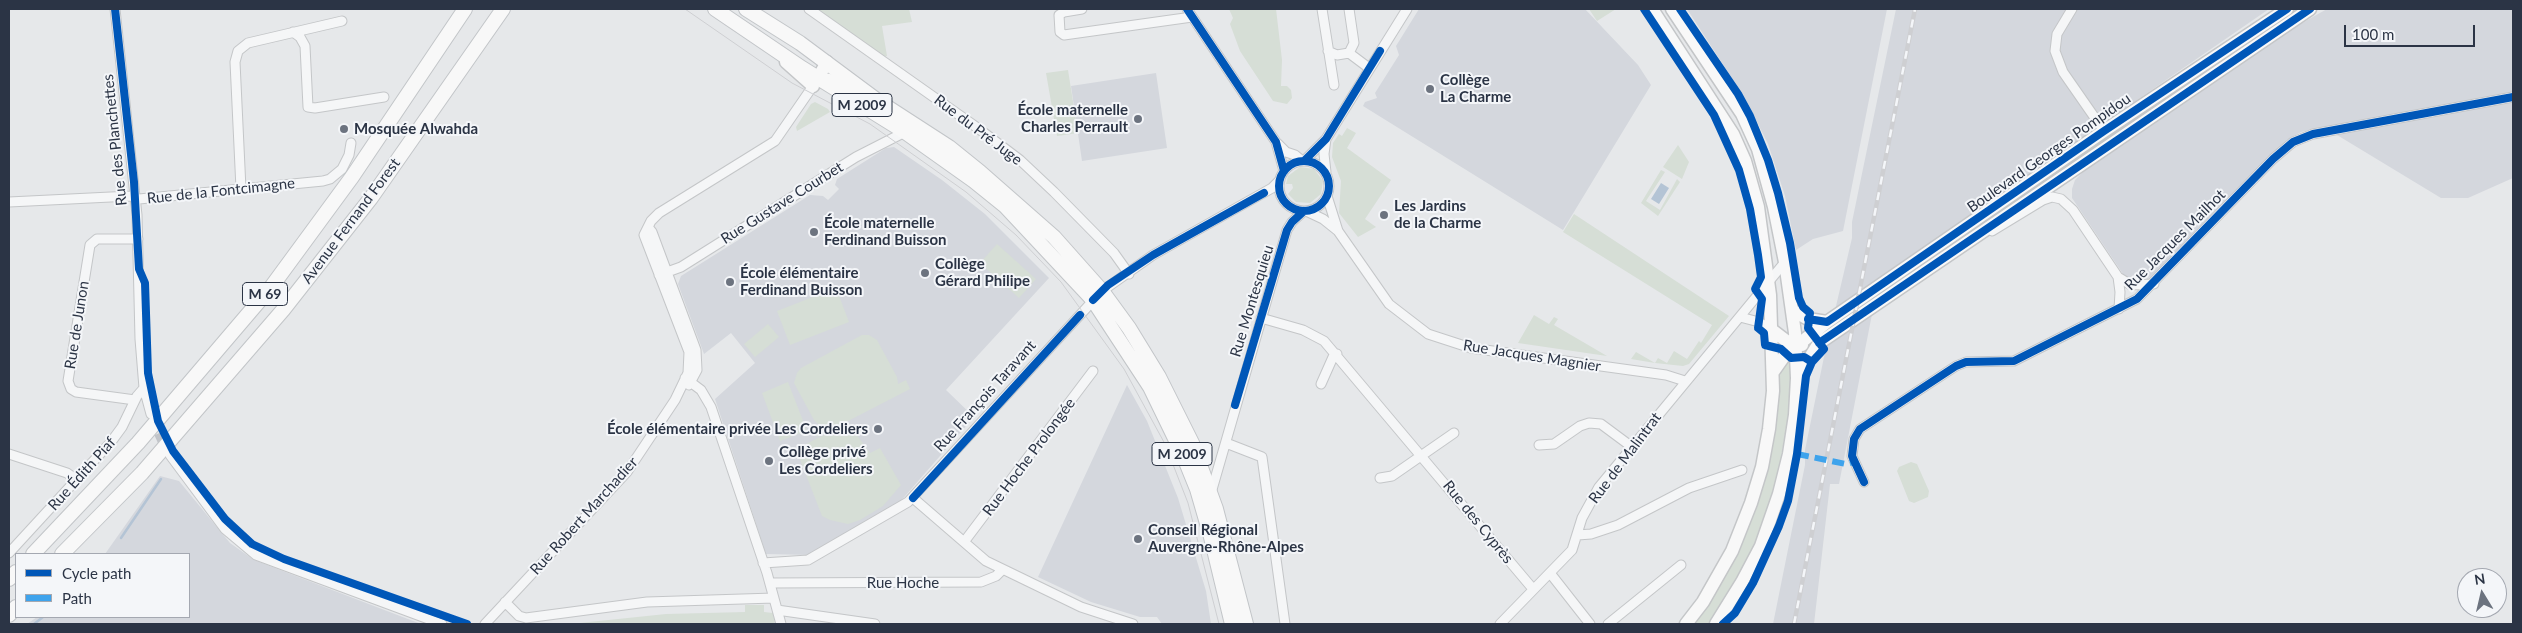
<!DOCTYPE html>
<meta charset="utf-8">
<style>
body{margin:0}
#map{position:relative;width:2522px;height:633px;overflow:hidden;background:#e6e8ea;font-family:Lato,sans-serif}
canvas{display:block}
.frame{position:absolute;inset:0;border:10px solid #2b3445;pointer-events:none}
.legend{position:absolute;left:15px;top:553px;width:175px;height:65px;box-sizing:border-box;background:#f4f6f9;border:1px solid #a4a8b1;margin:0;padding:6px 9px;list-style:none;font-size:15px;color:#2b3445}
.legend li{display:flex;align-items:center;gap:10px;height:25px}
.legend b{width:25px;border:1px solid #a4a8b1}
.north{position:absolute;left:2457px;top:568px;width:50px;height:50px;box-sizing:border-box;background:#f4f6f9;border:1px solid #a4a8b1;border-radius:50%;rotate:351deg;font-size:14px;font-weight:700;line-height:20px;text-align:center;color:#2b3445}
.north::after{content:'';display:block;margin:auto;width:18px;height:22px;background:#6c737f;clip-path:polygon(50% 0,100% 100%,50% 72%,0 100%)}
.scale{position:absolute;left:2344px;top:25px;width:131px;height:22px;box-sizing:border-box;border:2px solid #2b3445;border-top:0;padding-left:6px;font-size:15px;line-height:18px;white-space:nowrap;color:#2b3445;-webkit-text-stroke:4px #f4f6f9;paint-order:stroke}
</style>
<div id="map">
<canvas width="2522" height="633"></canvas>
<div class="frame"></div>
<ul class="legend">
<li><b style="height:6px;background:#0057b8"></b>Cycle path</li>
<li><b style="height:6px;background:#3ea3ec"></b>Path</li>
</ul>
<div class="north">N</div>
<div class="scale">100 m</div>
</div>
<script>
const context = document.querySelector('canvas').getContext('2d');
context.lineJoin = 'round';
function fillPath(path, color) {
  context.fillStyle = color;
  context.fill(path, 'evenodd');
}
function shape(rows) {
  const path = new Path2D();
  for (const r of rows) {
    if (r.length === 3) {
      path.moveTo(r[0] + r[2], r[1]);
      path.arc(r[0], r[1], r[2], 0, 2 * Math.PI);
      continue;
    }
    path.moveTo(r[0], r[1]);
    for (let i = 2; i < r.length; i += 2) path.lineTo(r[i], r[i + 1]);
  }
  return path;
}
function stroke(path, color, width, dash) {
  context.strokeStyle = color;
  context.lineWidth = width;
  context.lineCap = dash ? 'butt' : 'round';
  context.setLineDash(dash || []);
  context.stroke(path);
}
function drawText(font, color, halo, rows, align = 'center') {
  context.font = font + ' Lato,sans-serif';
  context.lineWidth = 4;
  context.setLineDash([]);
  context.textBaseline = 'middle';
  context.strokeStyle = halo;
  context.fillStyle = color;
  for (const [text, x, y, turn = 0] of rows) {
    context.save();
    context.translate(x, y);
    context.rotate((+turn || 0) * Math.PI / 180);
    context.textAlign = isNaN(turn) ? turn : align;
    if (halo) context.strokeText(text, 0, 0);
    context.fillText(text, 0, 0);
    context.restore();
  }
}
const built = shape([
 [1419,9,1585,9,1638,65,1651,85,1563,230,1363,106,1365,102,1377,98,1375,93,1399,55,1396,46],
 [1687,9,1887,9,1843,231,1813,239,1796,250,1785,196,1768,144,1746,100],
 [1896,9,2269,9,1879,278,1839,484,1830,484,1814,624,1773,624,1805,465,1805,450,1824,357,1852,238,1852,222],
 [2327,9,2513,9,2513,178,2468,198,2441,198,2337,135,2320,128,2301,132,2287,140,2277,149,2159,274,2147,282,2132,281,2125,277,2072,198,2072,189,2075,180,2091,164,2295,27],
 [1156,73,1167,148,1082,161,1071,86],
 [894,147,942,180,985,214,1049,278,946,390,974,417,899,503,811,555,766,554,715,399,755,363,731,333,704,354,678,284,681,276,810,195,823,196,828,200,839,189,835,185,837,179,886,148],
 [1127,385,1147,421,1178,498,1206,591,1211,624,1162,624,1157,617,1140,617,1091,602,1038,577],
 [160,476,179,481,230,543,254,560,421,624,27,624,37,617,189,617,189,554,105,554]
]);
const green = shape([
 [809,9,909,9,912,22,882,26,887,56,878,57],
 [1229,9,1276,9,1282,60,1281,86,1287,86,1291,90,1292,98,1287,104,1273,101,1240,51,1230,24,1233,18],
 [1589,9,1616,9,1597,21],
 [1068,70,1078,133,1057,136,1046,73],
 [815,102,828,109,830,112,797,131,796,127,811,104],
 [1347,128,1356,133,1347,148,1391,180,1365,219,1376,227,1358,237,1339,213,1341,181,1332,157,1333,143,1339,134,1342,136],
 [1678,145,1689,162,1682,179,1663,167],
 [1300,167,1314,169,1323,181,1321,194,1310,203,1296,202,1288,194,1293,188,1292,184,1286,184,1288,176],
 [1661,170,1665,172,1646,201,1660,210,1677,179,1680,182,1658,216,1641,203],
 [1574,214,1729,316,1689,364,1683,366,1655,363,1631,359,1636,352,1655,363,1658,358,1667,363,1674,351,1687,359,1699,341,1701,343,1712,325,1563,232],
 [997,244,1036,279,1019,298,980,263],
 [836,288,849,322,790,345,777,311],
 [1534,315,1549,324,1554,317,1558,319,1554,325,1607,356,1518,343],
 [768,324,779,337,755,357,744,344],
 [862,335,869,335,877,340,897,377,898,384,906,380,910,389,817,437,813,430,820,426,814,420,794,383,797,373,801,368],
 [1786,361,1792,364,1791,397,1776,488,1751,554,1721,609,1710,624,1692,624,1735,555,1777,382],
 [788,382,807,431,780,441,762,393],
 [848,423,870,453,880,448,901,485,883,506,860,520,848,524,830,520,822,516,796,449],
 [1911,462,1917,464,1929,491,1928,497,1914,503,1909,501,1897,471,1899,467],
 [745,605,764,605,764,612,773,613,775,624,570,624,666,614,745,612]
]);
const water = shape([
 [1661,183,1669,188,1659,204,1651,199]
]);
const stream = shape([
 [121,538,161,479],
 [34,624,43,617]
]);
const streetTunnel = shape([
 [153,421,166,450]
]);
const street = shape([
 [115,9,137,215,140,339,144,388,151,414],
 [809,9,979,129,1020,160,1054,192,1114,253,1129,274],
 [1082,9,1064,12,1059,15,1060,32,1064,35,1192,17],
 [1187,9,1276,142,1284,171],
 [1322,9,1334,85],
 [2072,9,2057,34,2055,51,2063,72,2104,131],
 [293,32,300,37,305,46,308,107,315,108,384,97],
 [1328,51,1337,55,1349,53,1354,43,1349,9],
 [1349,53,1369,68],
 [1326,139,1324,154,1326,172],
 [1277,143,1286,152,1295,155,1301,160],
 [1305,160,1326,139,1407,9],
 [1304,186,25],
 [241,189,235,62,238,51,248,43,342,21],
 [1327,196,1338,231,1389,304,1428,334,1471,348,1666,375,1685,381],
 [9,202,131,196,139,199,323,181,330,179,342,169,349,155,351,143],
 [1306,211,1323,219,1338,231],
 [648,227,652,232,696,350,697,370,689,385],
 [1992,231,2043,200,2052,197,2061,199,2073,210,2118,277,2120,292,2119,309],
 [659,275,681,267,856,157,905,132],
 [2118,277,2131,285,2154,284],
 [1740,317,1759,322,1772,330],
 [1261,318,1303,330,1324,341,1533,589],
 [685,378,701,390,711,407,767,573,781,624],
 [1321,384,1333,357,1337,354],
 [135,400,76,392,71,389,68,381,90,245,97,239,138,239],
 [1226,443,1262,457,1285,624],
 [1539,445,1554,444,1580,426,1589,423,1601,424,1632,447],
 [9,454,67,473,77,480],
 [170,455,225,529,256,555,442,624],
 [1380,478,1392,476,1454,433],
 [1864,482,1852,456,1854,439,1860,429,1956,366,1966,362,2014,361,2137,299,2273,159,2293,142,2313,134,2513,97],
 [1211,493,1287,230,1292,222,1304,211],
 [913,498,986,561,1081,607,1133,624],
 [1578,535,1591,534,1618,525,1689,488,1742,470],
 [964,542,1093,371],
 [9,553,111,442,122,427,137,396,144,388],
 [763,563,808,560,908,502,1102,291,1153,255,1272,188,1280,180],
 [1550,573,1590,624],
 [770,583,981,582,996,576,1002,570],
 [505,602,519,616,526,618,647,602,774,598],
 [777,610,875,624],
 [485,624,627,472,675,400,688,373,689,352,644,235,651,221,659,213,775,141,815,83],
 [1500,624,1572,550,1582,518,1599,487,1785,262],
 [1608,624,1681,565]
]);
const secondary = shape([
 [1652,9,1733,134,1745,161,1758,207,1770,295,1773,391,1769,429,1762,467,1751,503,1732,551,1703,602,1686,624],
 [1672,9,1742,114,1758,149,1774,207,1785,262,1795,333,1797,378,1795,415,1789,454,1779,494,1761,546,1742,582,1716,624],
 [786,62,813,86],
 [827,62,818,78,840,82,860,94],
 [1792,310,1808,319,1827,322],
 [1772,330,1789,343,1802,345],
 [1773,372,1785,355,1827,322,2104,131,2287,9],
 [1797,378,1819,343,2310,9]
]);
const primary = shape([
 [715,9,802,68,905,132,974,181,1005,206,1093,300,1150,387,1184,457,1197,489,1211,537,1232,624],
 [746,9,800,43,878,101,949,147,980,172,1054,237,1102,291,1129,328,1159,377,1192,443,1216,509,1246,624],
 [33,554,138,443,272,286,352,177,465,9],
 [62,554,142,473,283,310,371,198,503,9],
 [9,579,16,572],
 [9,615,16,607]
]);
const tram = shape([
 [685,9,792,83,870,124,966,192,1016,235,1061,282,1124,369,1165,444,1188,503,1219,624]
]);
const rail = shape([
 [1794,624,1915,9]
]);
const quiet = shape([
 [1797,454,1846,464,1854,462]
]);
const cycleway = shape([
 [115,9,134,182,139,269,145,283,148,373,158,421,173,451,225,519,252,544,284,559,467,624],
 [1187,9,1276,142,1284,171],
 [1644,9,1714,115,1739,170,1750,209,1758,255,1761,277,1755,289,1762,299,1758,328,1764,333,1765,345,1781,349,1791,358,1804,357,1812,362],
 [1680,9,1738,94,1750,116,1768,160,1778,193,1790,243,1799,298,1803,307,1810,313,1808,328,1824,349,1812,362,1806,376,1797,454,1788,501,1779,526,1753,583,1735,613,1723,624],
 [1305,160,1326,139,1380,51],
 [1304,186,25],
 [1093,300,1108,285,1153,255,1264,193],
 [1808,319,1827,322,2104,131,2287,9],
 [1819,343,2310,9],
 [1235,405,1287,230,1292,222,1304,211],
 [1864,482,1852,456,1854,439,1860,429,1956,366,1966,362,2014,361,2137,299,2273,159,2293,142,2313,134,2513,97],
 [913,498,1080,315]
]);
const markers = [
 [1430,89,5,"#6c737f"],
 [1138,119,5,"#6c737f"],
 [344,129,5,"#6c737f"],
 [1384,215,5,"#6c737f"],
 [814,232,5,"#6c737f"],
 [925,273,5,"#6c737f"],
 [730,282,5,"#6c737f"],
 [878,429,5,"#6c737f"],
 [769,461,5,"#6c737f"],
 [1138,539,5,"#6c737f"]
];
const shields = [
 [862,105,60],
 [265,294,45],
 [1182,454,60]
];
const shieldNames = [
 ["M 2009",862,105],
 ["M 69",265,294],
 ["M 2009",1182,454]
];
const poiNames = [
 ["Collège",1440,80],
 ["La Charme",1440,97],
 ["École maternelle",1128,110,"right"],
 ["Charles Perrault",1128,127,"right"],
 ["Mosquée Alwahda",354,129],
 ["Les Jardins",1394,206],
 ["de la Charme",1394,223],
 ["École maternelle",824,223],
 ["Ferdinand Buisson",824,240],
 ["Collège",935,264],
 ["Gérard Philipe",935,281],
 ["École élémentaire",740,273],
 ["Ferdinand Buisson",740,290],
 ["École élémentaire privée Les Cordeliers",868,429,"right"],
 ["Collège privé",779,452],
 ["Les Cordeliers",779,469],
 ["Conseil Régional",1148,530],
 ["Auvergne-Rhône-Alpes",1148,547]
];
const streetNames = [
 ["Rue du Pré Juge",978,130,37],
 ["Rue des Planchettes",115,140,-96],
 ["Boulevard Georges Pompidou",2049,153,-35],
 ["Rue de la Fontcimagne",221,191,-6],
 ["Rue Gustave Courbet",782,203,-32],
 ["Avenue Fernand Forest",351,221,-53],
 ["Rue Jacques Mailhot",2175,240,-45],
 ["Rue Montesquieu",1252,301,-73],
 ["Rue de Junon",77,325,-81],
 ["Rue Jacques Magnier",1532,356,9],
 ["Rue François Taravant",985,396,-48],
 ["Rue Hoche Prolongée",1029,457,-53],
 ["Rue de Malintrat",1625,458,-53],
 ["Rue Édith Piaf",82,474,-48],
 ["Rue Robert Marchadier",584,516,-48],
 ["Rue des Cyprès",1478,522,51],
 ["Rue Hoche",903,583]
];
fillPath(built, '#d4d7dd');
fillPath(green, '#d6ded6');
fillPath(water, '#b4c4d5');
stroke(stream, '#b4c4d5', 2.5);
stroke(streetTunnel, '#c1c4c9', 9, [9, 4.5]);
stroke(street, '#c4c6c8', 11);
stroke(secondary, '#c4c6c8', 15);
stroke(primary, '#c2c5c8', 16);
stroke(street, '#f5f6f7', 9);
stroke(secondary, '#f8f8f8', 12);
stroke(primary, '#f8f8f8', 14);
stroke(tram, '#cecfd2', 1);
stroke(rail, '#cecfd2', 4.5);
stroke(rail, '#f4f6f9', 2.5, [8]);
stroke(quiet, '#3ea3ec', 6, [12, 6]);
stroke(cycleway, '#0057b8', 8);
for (const [x, y, r, color] of markers) {
  const dot = new Path2D();
  dot.arc(x, y, r, 0, 2 * Math.PI);
  context.fillStyle = color;
  context.fill(dot);
  stroke(dot, '#f4f6f9', 2);
}
for (const [x, y, w] of shields) {
  const box = new Path2D();
  box.roundRect(x - w / 2, y - 11.5, w, 23, 4);
  context.fillStyle = '#f4f6f9';
  context.fill(box);
  stroke(box, '#2b3445', 1);
}
drawText('bold 14px', '#2b3445', null, shieldNames);
drawText('bold 15px', '#2b3445', '#f4f6f9', poiNames, 'left');
drawText('15px', '#2b3445', '#f4f6f9', streetNames);
</script>
